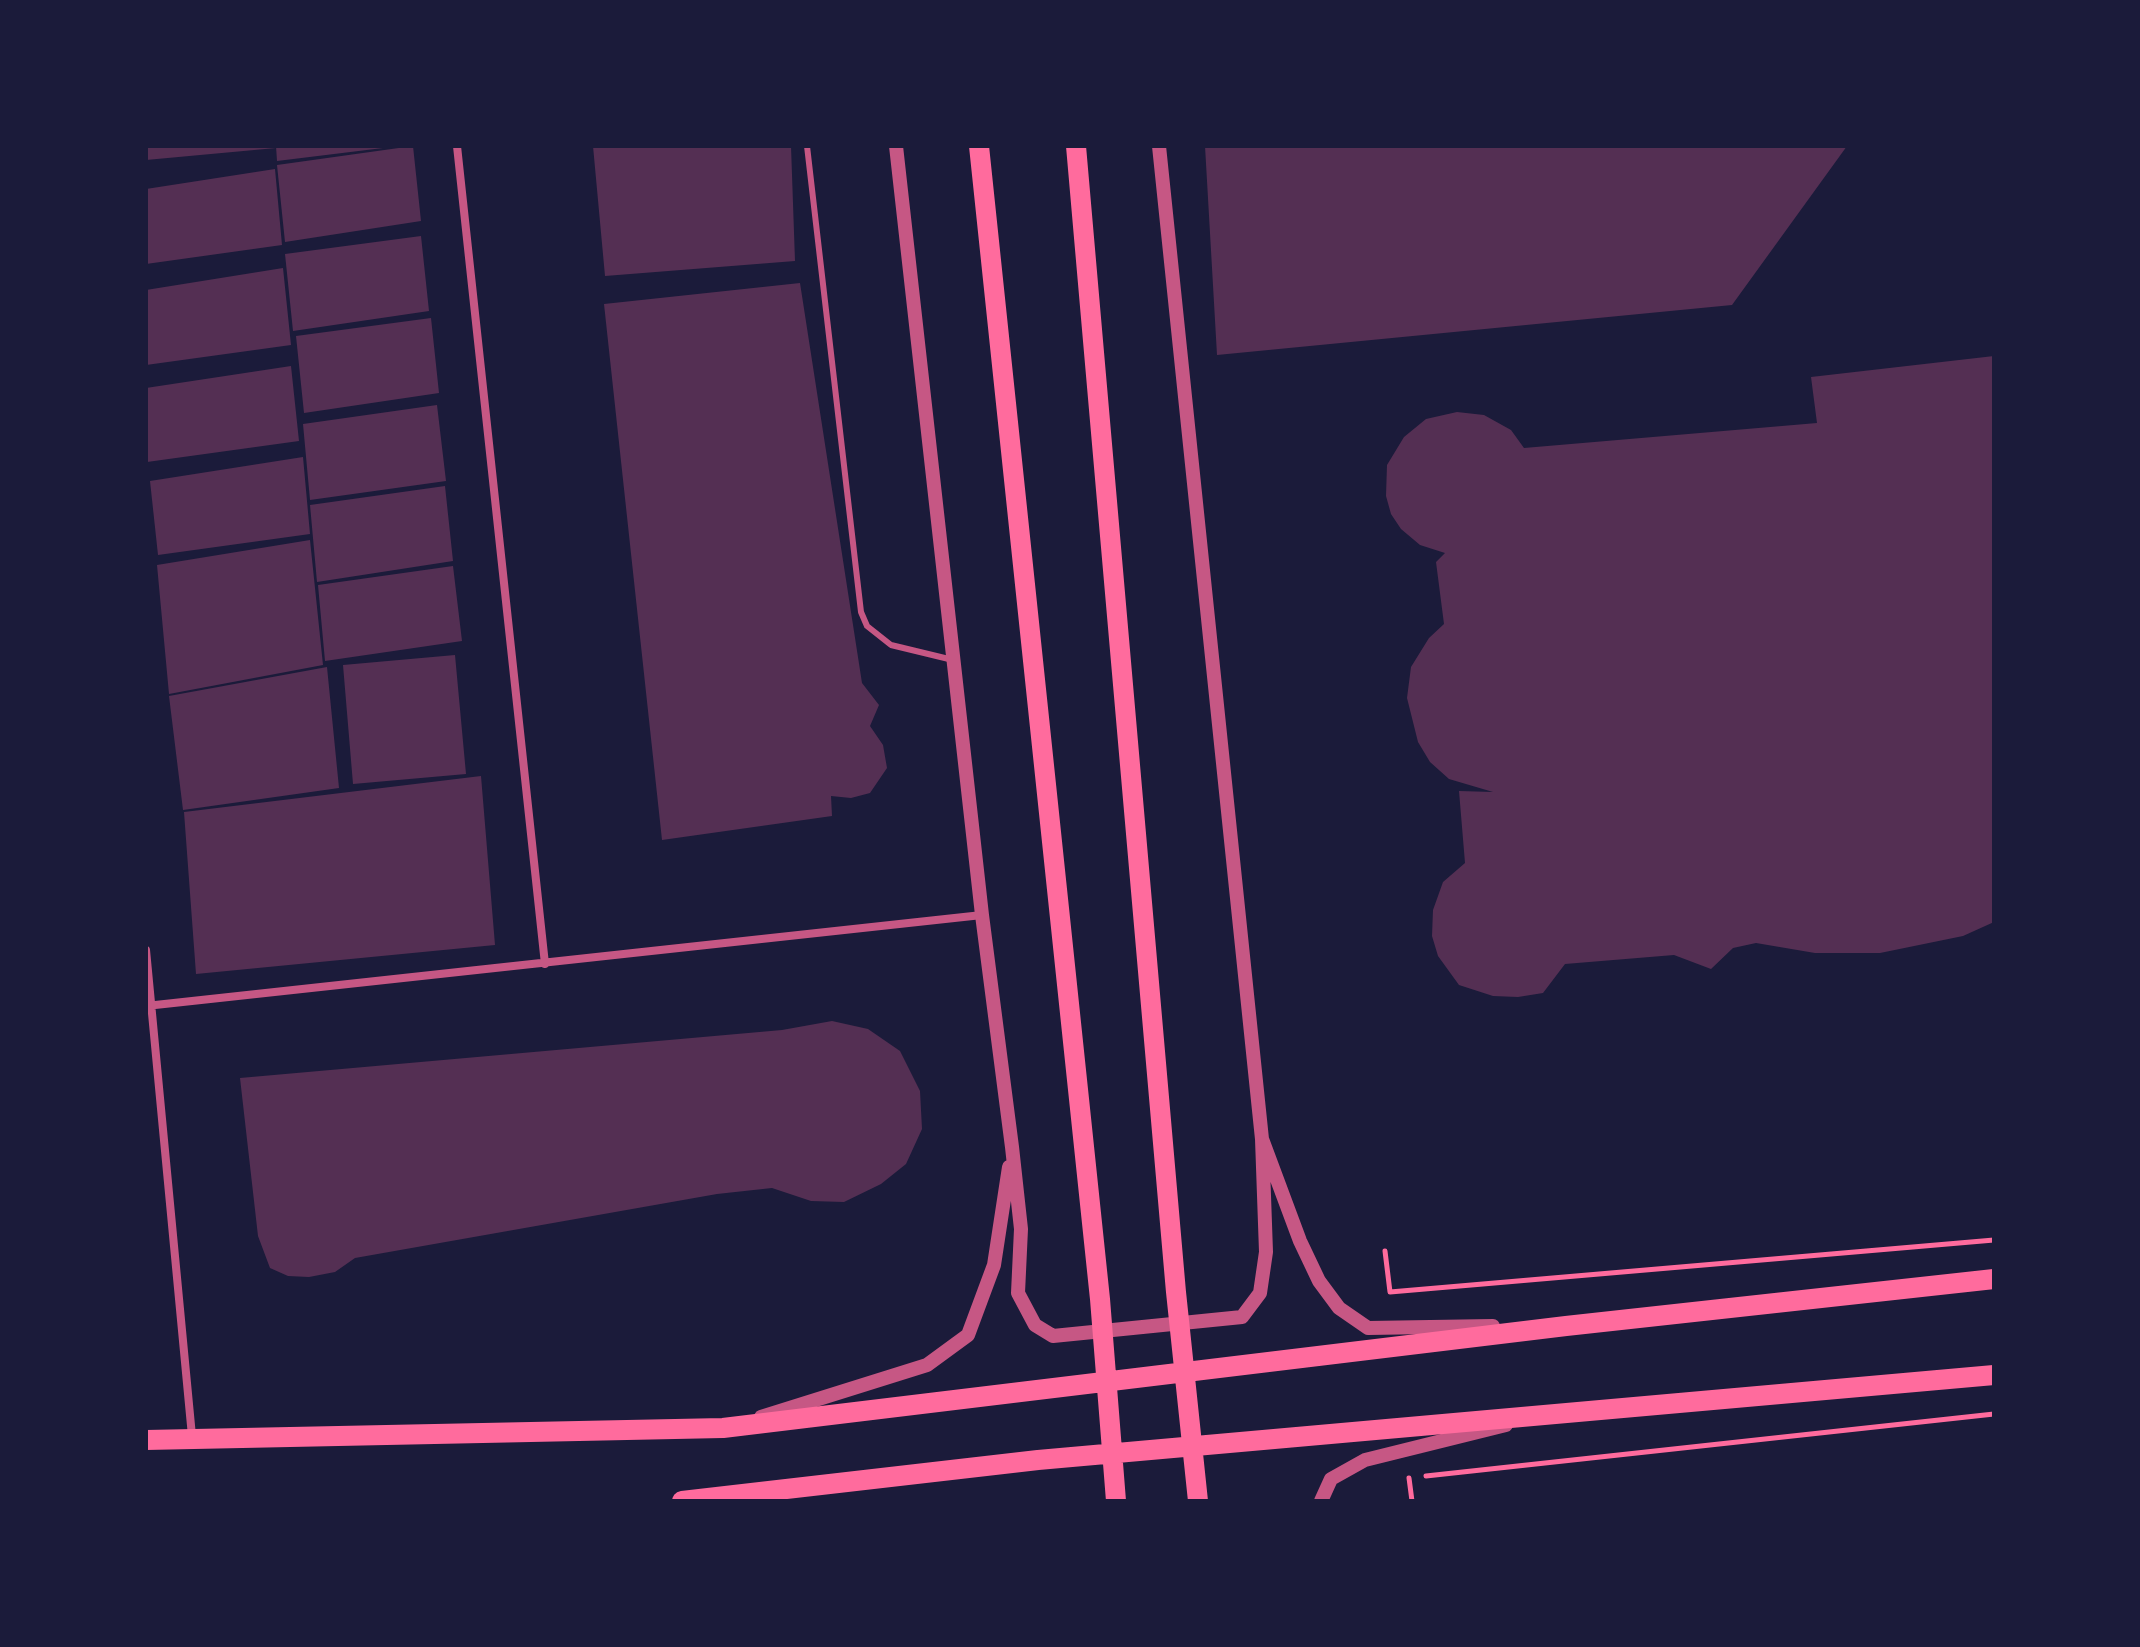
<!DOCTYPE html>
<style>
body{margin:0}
#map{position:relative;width:2140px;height:1647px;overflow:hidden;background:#1b1b3a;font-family:"Work Sans",sans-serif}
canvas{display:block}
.frame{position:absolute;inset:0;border:148px solid #1b1b3a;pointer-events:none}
</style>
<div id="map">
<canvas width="2140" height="1647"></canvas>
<div class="frame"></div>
</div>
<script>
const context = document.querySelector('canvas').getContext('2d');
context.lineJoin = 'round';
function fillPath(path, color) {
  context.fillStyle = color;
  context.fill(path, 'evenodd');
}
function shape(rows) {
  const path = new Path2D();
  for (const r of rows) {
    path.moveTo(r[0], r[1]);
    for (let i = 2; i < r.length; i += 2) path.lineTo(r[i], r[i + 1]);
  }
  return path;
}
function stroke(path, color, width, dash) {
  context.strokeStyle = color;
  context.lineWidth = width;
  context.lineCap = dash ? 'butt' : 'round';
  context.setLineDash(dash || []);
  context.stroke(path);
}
const building = shape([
 [146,146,276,146,276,148,146,160],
 [276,146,382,146,383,148,277,161],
 [413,146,421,221,285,242,277,165],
 [593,146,791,146,795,261,605,276],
 [1205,146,1847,146,1732,305,1217,355],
 [275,169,282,245,146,264,146,189],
 [421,236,429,311,293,331,285,254],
 [283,268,291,345,146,365,146,290],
 [800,283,862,683,879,705,870,726,883,745,887,768,870,793,851,798,831,796,832,816,662,840,604,304],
 [431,318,439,393,304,413,296,336],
 [1994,356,1994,922,1963,936,1880,953,1815,953,1756,943,1733,948,1711,969,1674,955,1565,964,1543,993,1518,997,1493,996,1459,985,1438,956,1432,936,1433,910,1443,882,1465,863,1459,791,1493,792,1449,779,1430,762,1418,742,1407,698,1411,667,1429,638,1444,624,1436,562,1445,553,1420,545,1401,529,1391,514,1386,496,1387,465,1404,437,1426,419,1457,412,1484,415,1511,430,1524,448,1817,423,1811,377],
 [291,366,299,441,147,462,146,388],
 [437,405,446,481,310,500,303,424],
 [303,457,310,534,158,555,150,481],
 [445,486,453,561,317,582,310,505],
 [310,540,323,665,169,694,157,565],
 [453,566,462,641,325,661,318,585],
 [455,655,466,774,353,784,343,665],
 [327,667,339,788,183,810,169,696],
 [481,776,495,945,196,974,184,812],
 [832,1021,868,1029,900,1051,920,1091,922,1129,906,1164,881,1184,844,1202,811,1201,772,1188,717,1194,355,1258,335,1272,309,1277,288,1276,270,1268,258,1236,240,1078,782,1030]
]);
const path = shape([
 [1385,1251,1390,1292,1994,1240],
 [1426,1476,1994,1414],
 [1409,1478,1412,1501]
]);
const service = shape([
 [807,146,861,612,867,626,891,645,953,660]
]);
const minor = shape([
 [457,146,545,964],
 [146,950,192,1436],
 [146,1006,982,915]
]);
const tertiary = shape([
 [896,146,982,915,1012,1147,1021,1229,1018,1293,1035,1325,1053,1336,1242,1317,1260,1293,1266,1252,1262,1139],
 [1159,146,1262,1139,1300,1241,1319,1281,1339,1308,1368,1328,1493,1326],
 [761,1417,927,1365,968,1335,994,1265,1009,1167],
 [1321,1501,1331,1479,1365,1460,1506,1425]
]);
const primary = shape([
 [979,146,1100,1299,1116,1501],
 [1076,146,1176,1292,1198,1501],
 [146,1440,723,1428,1566,1326,1994,1279],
 [682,1501,1038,1460,1994,1375]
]);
fillPath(building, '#542f53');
stroke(path, '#ff6b9d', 5);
stroke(service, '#c65784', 6);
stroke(minor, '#c65784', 8);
stroke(tertiary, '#c65784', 14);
stroke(primary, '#ff6b9d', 20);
</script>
